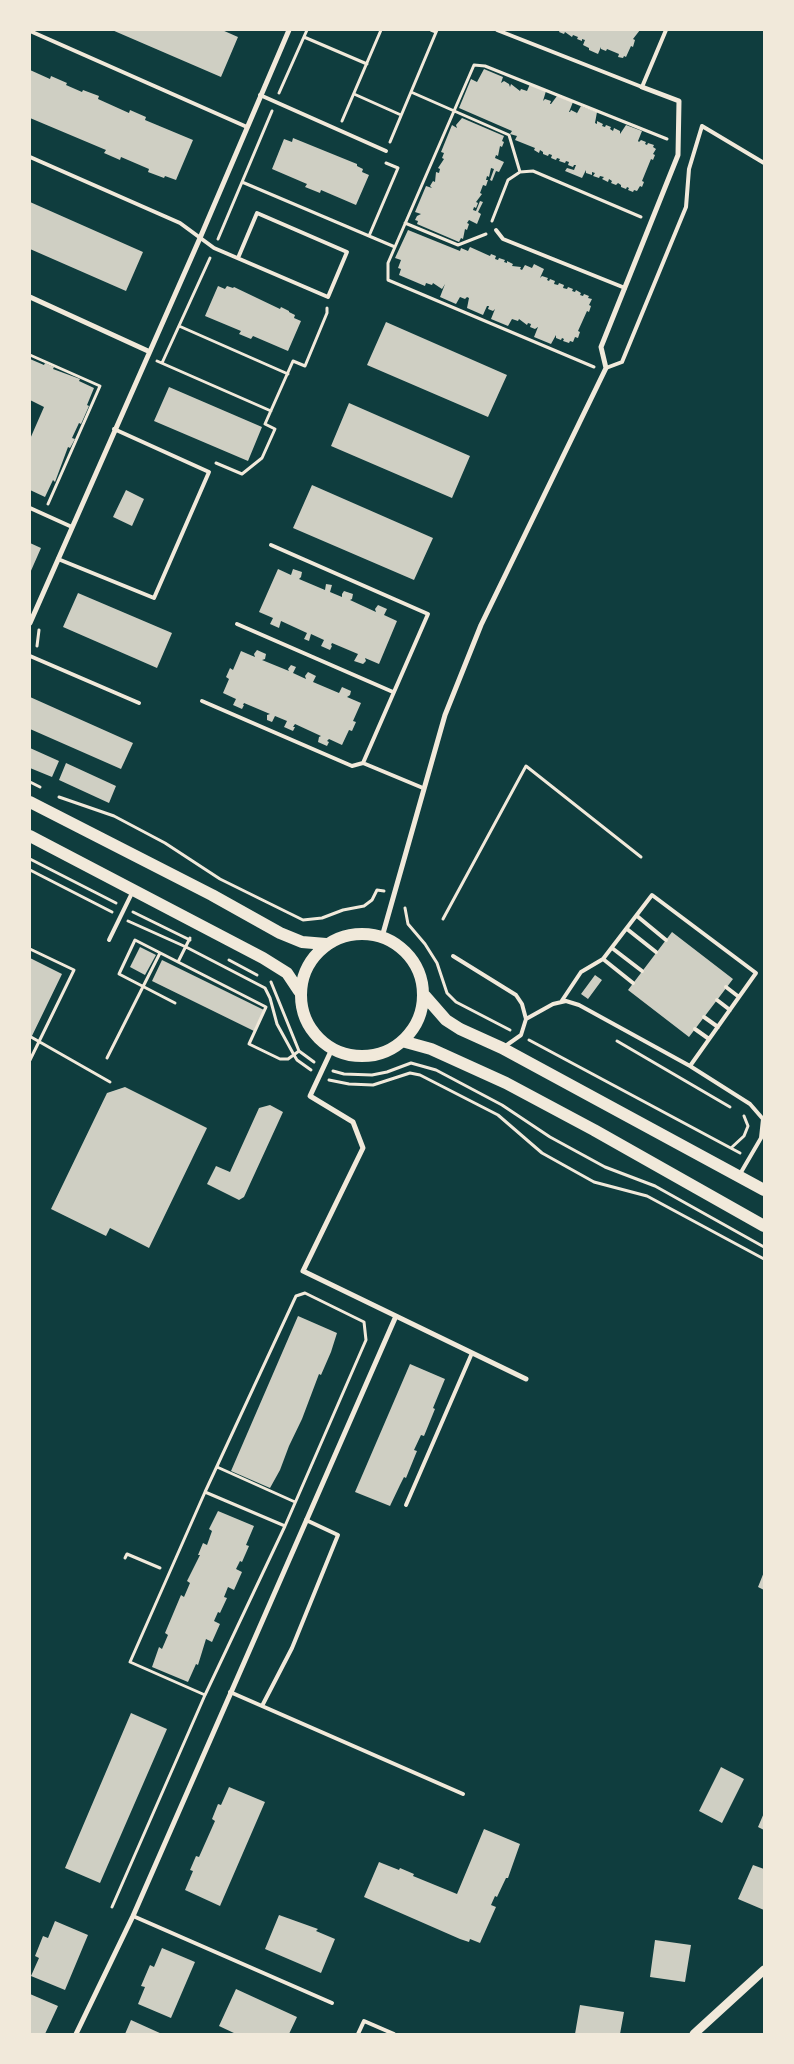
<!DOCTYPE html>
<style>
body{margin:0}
#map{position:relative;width:794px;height:2064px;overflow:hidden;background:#0f3d3e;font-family:Arial,sans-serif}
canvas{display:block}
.frame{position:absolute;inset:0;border:31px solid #f1e9da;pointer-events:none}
</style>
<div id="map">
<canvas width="794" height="2064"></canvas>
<div class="frame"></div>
</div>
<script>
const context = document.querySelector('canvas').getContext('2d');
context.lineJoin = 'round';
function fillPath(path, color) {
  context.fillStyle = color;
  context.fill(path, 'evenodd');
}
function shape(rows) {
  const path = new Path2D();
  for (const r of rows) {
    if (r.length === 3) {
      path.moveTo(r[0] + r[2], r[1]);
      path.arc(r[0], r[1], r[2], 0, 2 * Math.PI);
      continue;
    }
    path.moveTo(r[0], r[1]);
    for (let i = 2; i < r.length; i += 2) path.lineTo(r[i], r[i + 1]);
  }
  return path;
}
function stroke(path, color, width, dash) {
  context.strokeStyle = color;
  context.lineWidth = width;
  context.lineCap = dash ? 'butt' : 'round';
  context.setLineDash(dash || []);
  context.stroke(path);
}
const building = shape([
 [112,30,222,30,238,37,221,77],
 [560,30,640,30,633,39,635,40,633,47,631,46,626,57,624,56,623,58,618,57,619,54,607,49,606,51,601,49,601,47,598,54,589,50,589,48,583,45,585,40,582,39,582,41,577,39,578,37,573,35,572,37,565,32,564,34,559,32],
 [484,69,503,77,501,83,504,81,509,84,510,87,511,84,520,91,521,89,527,91,530,84,546,91,543,101,545,99,551,101,550,104,551,104,557,96,573,102,569,112,570,112,571,110,577,113,576,115,581,106,597,112,595,123,597,124,597,121,603,124,602,126,605,127,606,125,611,127,610,129,613,131,614,128,620,131,620,134,626,125,642,131,638,141,639,142,641,140,646,142,645,144,647,145,648,143,654,145,653,147,656,149,653,154,655,155,653,160,651,159,642,181,644,182,642,187,640,186,637,191,634,190,633,192,628,190,629,188,627,187,626,189,621,187,621,185,618,183,616,185,611,183,612,181,609,179,608,182,602,179,604,177,600,176,599,178,593,176,595,173,592,172,592,175,586,173,586,170,582,178,565,171,567,168,574,170,576,165,574,165,573,167,568,165,569,162,566,161,565,163,559,161,560,159,557,158,556,160,551,158,552,155,549,154,548,156,543,154,543,152,540,150,539,153,534,150,535,148,515,140,517,136,510,134,512,131,459,108,471,79,477,82],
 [30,70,50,79,51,76,67,83,66,85,82,92,83,90,99,96,98,99,129,113,130,110,146,117,145,120,193,140,176,180,165,176,164,178,148,172,149,169,121,157,120,160,104,153,106,150,30,118],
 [462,118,504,136,502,141,504,142,502,147,500,146,498,156,496,155,495,158,504,162,499,172,496,171,492,181,490,180,494,169,491,168,489,177,487,176,486,180,488,180,486,186,483,185,480,193,482,194,476,202,478,203,476,208,474,207,473,210,476,211,480,201,483,202,478,212,481,214,477,224,469,220,467,223,469,224,467,230,465,229,463,239,461,238,459,242,417,224,418,221,415,220,417,216,421,214,415,212,426,186,432,188,430,186,433,181,435,182,436,172,439,173,440,169,438,168,444,159,442,158,444,153,441,152,452,125,457,128,456,125],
 [293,138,357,164,357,166,363,169,362,172,369,175,356,205,321,190,320,193,305,187,307,184,272,169,284,139,292,142],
 [30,202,143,252,126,291,30,249],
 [408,230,460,251,461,248,468,251,470,247,490,256,491,254,496,256,495,259,498,260,499,258,505,260,504,262,507,263,507,261,513,264,512,266,521,267,520,269,522,270,525,265,532,268,534,264,544,269,540,278,542,276,548,278,547,280,549,281,550,279,555,281,554,284,558,285,559,283,564,285,563,288,567,289,568,287,573,289,572,291,575,292,576,290,581,293,580,295,583,296,584,294,589,296,588,298,592,299,589,305,591,306,589,312,587,311,578,331,580,332,578,338,575,337,573,342,570,341,569,343,563,341,564,339,562,338,561,340,556,338,556,335,551,344,534,337,538,327,535,329,530,327,531,324,528,323,527,325,519,319,518,321,512,319,508,326,491,319,495,309,493,311,488,309,489,306,487,306,483,315,467,308,469,298,467,297,465,299,460,297,456,304,440,297,445,284,442,289,433,283,432,285,426,283,425,286,399,275,401,269,398,268,401,260,395,258],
 [218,286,225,289,227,286,233,288,234,287,280,309,281,307,289,311,289,312,295,315,294,318,301,321,288,351,253,336,251,339,239,334,241,331,205,316],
 [386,322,507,375,488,417,367,365],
 [30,359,44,365,45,363,54,367,53,369,80,379,79,381,94,388,87,405,89,406,81,424,79,423,72,438,75,439,70,448,68,447,55,482,53,480,45,497,30,490,30,439,44,407,30,400],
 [169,387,262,427,248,461,154,421],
 [349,403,470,456,452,498,331,446],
 [312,485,433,538,414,580,293,528],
 [126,490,144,499,132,526,113,517],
 [30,543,41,548,30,573],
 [278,569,291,575,293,569,302,572,301,577,299,579,325,590,326,584,332,585,330,592,342,597,342,594,344,591,353,594,352,599,350,600,376,612,375,609,378,605,387,609,384,615,397,621,379,664,365,658,366,661,363,664,354,661,358,654,332,643,331,645,332,646,330,650,321,646,324,640,311,634,309,641,304,639,307,633,281,621,279,628,270,624,273,618,259,612],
 [78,593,172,633,157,668,63,627],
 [257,650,266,654,265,659,262,660,289,671,288,669,291,665,296,667,293,673,306,679,305,676,308,672,316,676,313,682,339,693,342,687,351,691,350,695,347,697,361,703,353,721,356,722,352,731,349,730,342,745,329,739,327,741,329,742,327,746,318,742,319,737,321,736,295,724,293,727,295,727,293,731,284,727,287,721,275,716,272,722,267,720,267,715,270,714,244,703,243,705,244,705,242,709,233,705,236,699,223,693,229,679,226,677,230,668,233,670,241,651,255,657,254,654],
 [30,697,133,743,121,769,30,729],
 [30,748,59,761,52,777,30,768],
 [66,763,116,786,109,803,59,780],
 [672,932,733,979,689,1037,628,990],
 [140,947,156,955,145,975,130,967],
 [30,958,62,974,30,1040],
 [162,960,264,1010,254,1031,152,981],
 [595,975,602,980,588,999,581,994],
 [125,1087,207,1128,149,1248,110,1228,106,1236,51,1209,107,1093],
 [270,1105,283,1112,244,1197,239,1200,207,1184,216,1166,230,1172,259,1108],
 [298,1316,337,1333,331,1352,321,1375,319,1374,302,1419,289,1446,280,1470,270,1488,231,1471],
 [410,1364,445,1379,433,1408,435,1409,424,1436,421,1435,414,1450,417,1451,406,1478,404,1477,400,1485,390,1506,355,1492],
 [218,1511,254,1526,246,1545,249,1546,242,1562,240,1561,236,1569,242,1572,234,1590,228,1587,224,1597,227,1598,220,1613,218,1612,214,1621,220,1624,212,1642,206,1639,198,1665,196,1664,188,1682,152,1667,159,1647,162,1649,168,1635,165,1633,181,1595,184,1597,190,1583,187,1581,200,1555,198,1555,203,1543,207,1545,212,1531,209,1529],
 [764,1572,764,1590,758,1587],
 [131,1713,167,1729,100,1883,65,1868],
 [721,1767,744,1779,722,1823,699,1811],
 [229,1787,265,1802,220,1906,185,1890,193,1871,190,1870,196,1856,199,1857,215,1821,212,1819,218,1804,221,1805],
 [764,1813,764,1830,758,1827],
 [484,1829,520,1844,508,1878,506,1878,497,1897,495,1896,491,1905,496,1907,480,1943,470,1939,469,1942,460,1939,364,1897,379,1862,399,1870,400,1868,414,1874,413,1876,457,1894],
 [753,1865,764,1869,764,1910,738,1899],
 [279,1915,318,1929,316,1931,335,1939,321,1973,265,1949],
 [55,1921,88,1935,65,1990,31,1976,39,1958,35,1956,43,1936,48,1938],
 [655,1940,691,1945,685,1982,650,1977],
 [162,1948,195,1962,171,2018,138,2004,145,1987,141,1986,150,1965,154,1967],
 [236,1989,297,2017,289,2034,236,2034,219,2026],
 [30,1994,58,2006,45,2034,30,2034],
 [580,2005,624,2012,620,2034,575,2034],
 [131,2020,162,2034,125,2034]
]);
const path = shape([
 [431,30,436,32],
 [304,37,367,64],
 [411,92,509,135,520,172],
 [279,93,307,30],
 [354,94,401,115],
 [342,121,381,30],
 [390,142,437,30],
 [242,182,395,247],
 [492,221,508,180,520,172,533,171,641,217],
 [405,223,458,245,486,234],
 [369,236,398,168,386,163],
 [218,239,272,111],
 [179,326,288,374],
 [30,355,100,386,48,504],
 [157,361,271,411],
 [162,363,210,258],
 [594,367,388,280,388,263,474,65,485,66,667,139],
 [216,463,242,474,262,458,275,429,265,424,293,361,305,366,327,313,327,308],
 [37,646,39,630],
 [30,782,40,787],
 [59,797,114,816,165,843,220,879,303,920,322,918,343,910,364,906,372,900,377,890,384,891],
 [30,859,116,903],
 [30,870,112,912],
 [405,908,408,924,425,944,437,963,447,993,456,1002,510,1030],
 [133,912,190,940],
 [443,919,526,766,641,857],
 [128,921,186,947,265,988,270,998,277,1024,294,1055,297,1060,311,1070],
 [30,949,74,970,30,1060],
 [229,960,257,975],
 [178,962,190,938],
 [271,982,299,1051,314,1062],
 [175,1003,119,974,135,940,266,1007,249,1044,280,1059,288,1059,299,1051],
 [31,1037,110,1082],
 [529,1040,740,1153],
 [617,1041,730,1107],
 [107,1058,160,953],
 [333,1071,344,1074,372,1075,387,1072,411,1063,436,1070,502,1105,550,1137,605,1167,655,1186,764,1247],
 [329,1080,349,1084,373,1085,410,1073,420,1075,498,1115,542,1153,594,1182,647,1196,764,1259],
 [731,1148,744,1136,748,1126,744,1116],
 [217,1467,295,1502],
 [205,1492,296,1296,305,1293,364,1322,366,1340,285,1526,205,1695,130,1662,205,1492,285,1526],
 [125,1558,127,1554,160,1568],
 [112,1907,205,1695]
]);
const service = shape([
 [497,30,642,87,666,30],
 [30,31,247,127],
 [260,95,386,151],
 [30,157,180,223,214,248,328,297,347,252,257,213,238,258],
 [496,230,503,239,625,288],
 [606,368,622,362,686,207,689,169,702,126,764,163],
 [30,508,72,527],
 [271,545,428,614,363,763,423,788],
 [58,559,154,598,209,472,114,429],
 [237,624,393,692],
 [30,656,139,703],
 [202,701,352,766,363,763],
 [637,916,666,940],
 [627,929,656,952],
 [109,940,132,893],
 [612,948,642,971],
 [453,956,516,995,522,1004,526,1019],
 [603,959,633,983],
 [726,987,739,997],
 [717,1000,730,1010],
 [561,1002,581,972,603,959,652,895,756,973,690,1066],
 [704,1017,718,1027],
 [695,1029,709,1039],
 [504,1047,521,1035,526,1019,553,1004,566,1001,579,1005,690,1066,750,1104,763,1119,761,1138,740,1174],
 [406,1505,472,1353],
 [230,1692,463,1794],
 [262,1706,292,1648,338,1535,306,1520],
 [133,1916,332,2003],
 [358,2034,364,2021,394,2034]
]);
const minor = shape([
 [30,297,148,351],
 [30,623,200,238,289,30],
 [382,937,445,715,481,625,606,368,601,347,678,155,679,101,642,87],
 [332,1049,310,1096,353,1122,363,1148,303,1271,526,1379],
 [76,2034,133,1916,396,1316]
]);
const tertiary = shape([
 [694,2034,764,1970]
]);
const primary = shape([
 [30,802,212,895,280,933,302,942,326,944],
 [30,836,263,958,287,973,299,991],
 [362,995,61],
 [425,996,446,1020,460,1029,502,1048,764,1190],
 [402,1041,431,1049,506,1083,594,1130,764,1226]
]);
fillPath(building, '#cfcfc3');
stroke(path, '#f1e9da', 3);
stroke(service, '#f1e9da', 4);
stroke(minor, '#f1e9da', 5);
stroke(tertiary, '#f1e9da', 9);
stroke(primary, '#f1e9da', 12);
</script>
